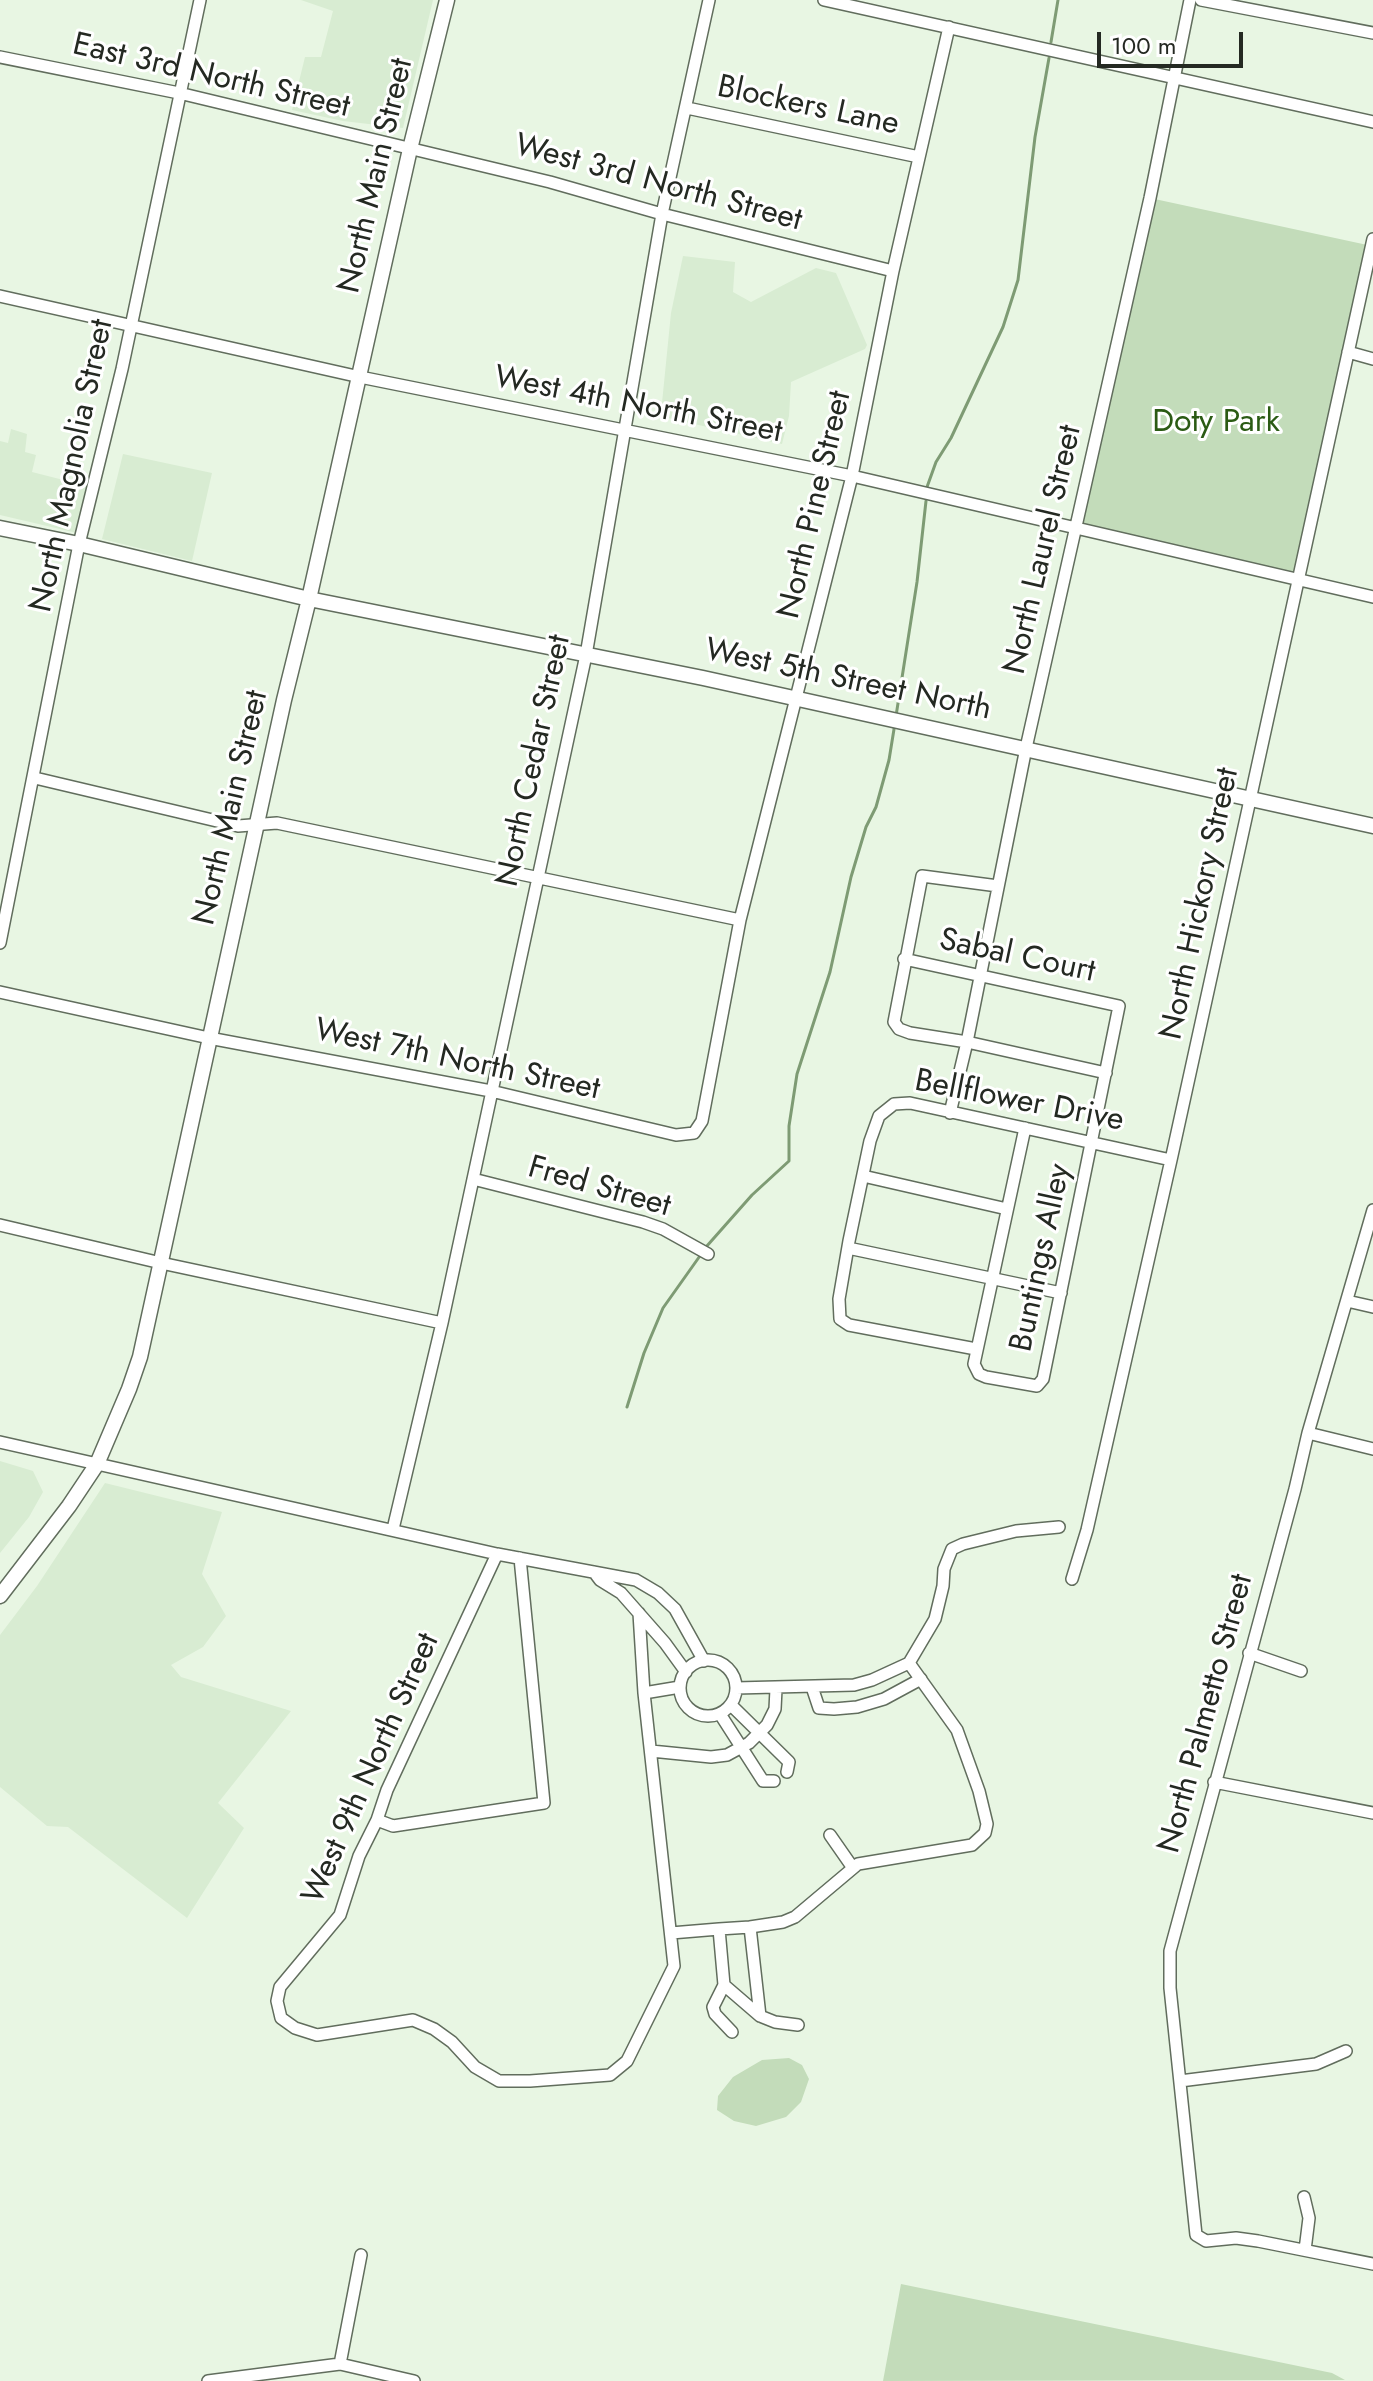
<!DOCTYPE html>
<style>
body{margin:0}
#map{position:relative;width:1373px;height:2381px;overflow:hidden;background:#e8f6e3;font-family:Jost,sans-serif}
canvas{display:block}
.scale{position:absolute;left:1097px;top:32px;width:146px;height:36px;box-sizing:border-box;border:4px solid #242922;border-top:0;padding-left:10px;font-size:24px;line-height:28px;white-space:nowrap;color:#242922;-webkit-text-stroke:6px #fff;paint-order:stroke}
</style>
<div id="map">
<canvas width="1373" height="2381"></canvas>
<div class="scale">100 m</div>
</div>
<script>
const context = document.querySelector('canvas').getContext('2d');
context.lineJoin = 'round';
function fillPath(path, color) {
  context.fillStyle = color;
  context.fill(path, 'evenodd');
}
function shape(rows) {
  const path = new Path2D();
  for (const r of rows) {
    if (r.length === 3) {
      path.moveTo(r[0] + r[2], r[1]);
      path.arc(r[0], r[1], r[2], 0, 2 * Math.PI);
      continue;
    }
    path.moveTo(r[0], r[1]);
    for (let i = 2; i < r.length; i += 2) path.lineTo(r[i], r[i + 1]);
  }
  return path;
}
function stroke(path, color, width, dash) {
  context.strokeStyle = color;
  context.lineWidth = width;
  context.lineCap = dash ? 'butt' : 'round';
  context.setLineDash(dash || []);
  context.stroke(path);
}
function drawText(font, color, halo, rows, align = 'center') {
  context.font = font + ' Jost,sans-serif';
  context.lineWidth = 6;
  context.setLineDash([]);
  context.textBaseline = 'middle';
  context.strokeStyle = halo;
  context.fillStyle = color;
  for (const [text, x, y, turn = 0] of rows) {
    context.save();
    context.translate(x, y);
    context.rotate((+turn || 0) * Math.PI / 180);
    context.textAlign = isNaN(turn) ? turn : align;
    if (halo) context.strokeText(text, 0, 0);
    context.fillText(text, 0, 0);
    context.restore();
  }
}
const built = shape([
 [301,0,433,0,403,128,343,121,292,110,305,57,321,57,333,11],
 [683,256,735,262,733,292,751,302,816,268,836,273,867,345,865,349,791,382,789,416,782,444,668,418,662,403,671,313],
 [11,429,27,434,25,452,36,455,32,472,87,486,77,533,0,515,0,441,8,443],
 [123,454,212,473,192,561,102,539],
 [0,1461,33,1471,43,1492,29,1517,0,1553],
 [105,1483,222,1512,202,1574,226,1616,203,1647,171,1665,181,1677,291,1711,218,1803,244,1828,187,1918,68,1827,47,1826,0,1787,0,1635,37,1586]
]);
const green = shape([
 [1150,198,1372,246,1299,579,1075,529],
 [789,2058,802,2065,809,2079,801,2102,786,2117,756,2126,734,2121,717,2110,718,2096,733,2077,762,2060],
 [901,2284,1332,2373,1345,2380,883,2381]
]);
const stream = shape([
 [1051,42,1058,0],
 [927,487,936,462,951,438,1003,327,1018,280,1035,137,1049,58],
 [896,716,917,582,926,501],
 [706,1247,752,1195,789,1161,789,1126,797,1074,830,972,851,877,866,827,876,807,889,760,895,723],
 [627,1407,644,1353,663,1308,702,1253]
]);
const minor = shape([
 [824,0,1373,122],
 [1201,0,1373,33],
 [0,57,179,93,550,182,662,214,893,271],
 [687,108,919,157],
 [0,296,360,377,852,476,1373,597],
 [1348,352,1373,359],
 [35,778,238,826,277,823,740,920],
 [998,886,922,876,894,1022,899,1029,910,1033,967,1042,1106,1073],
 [0,943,79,544,122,369,200,0],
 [904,959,1119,1006,1043,1379,1037,1386,986,1377,979,1374,974,1364,1025,1128],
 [0,992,209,1038,491,1091,676,1135,694,1133,702,1121,740,920,852,476,893,271,949,27],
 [950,1113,967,1042,1026,748,1150,198,1190,0],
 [863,1176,1007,1209],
 [473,1179,643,1222,663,1229,708,1254],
 [1373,1210,1308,1433,1295,1489,1170,1951,1170,1988,1196,2235,1206,2241,1236,2238,1258,2241,1373,2264],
 [0,1225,161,1263,442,1323],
 [848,1248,1061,1293],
 [1347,1301,1373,1307],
 [976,1349,849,1325,840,1319,839,1299,849,1241,870,1141,879,1116,894,1104,910,1103,1171,1160],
 [1308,1433,1373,1449],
 [0,1442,497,1554,636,1580,658,1593,675,1609,704,1661],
 [393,1529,442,1323,586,655,662,214,709,0],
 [497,1554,387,1790,377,1820,359,1856,340,1915,280,1987,277,2001,281,2018,295,2028,317,2035,413,2020,434,2029,452,2042,475,2067,499,2081,530,2081,610,2075,627,2061,674,1966,644,1693,639,1613],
 [594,1572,600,1580,621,1593,665,1643,686,1672],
 [1072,1579,1087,1530,1171,1160,1373,239],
 [1249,1653,1301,1671],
 [708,1688,28],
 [909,1663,935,1619,943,1586,944,1569,952,1549,963,1544,1016,1531,1059,1527],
 [812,1687,819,1708,834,1709,857,1707,884,1699,921,1679],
 [736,1688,854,1685,872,1680,909,1663,957,1730,979,1791,987,1824,985,1833,972,1845,858,1864,795,1917,783,1922,750,1927],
 [644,1693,680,1687],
 [731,1705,789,1762,787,1772],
 [720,1714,763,1781,774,1781],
 [651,1751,711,1757,727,1755,749,1743,767,1725,775,1709,776,1689],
 [1214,1782,1373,1813],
 [377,1820,393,1826,544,1803,520,1558],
 [830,1835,853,1868],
 [719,1929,750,1927,760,2016],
 [671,1933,719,1929,724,1985,713,2007,715,2014,732,2032],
 [724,1985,760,2016,775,2022,798,2025],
 [1180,2081,1316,2064,1346,2051],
 [1304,2197,1309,2218,1305,2250],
 [340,2364,361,2255],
 [208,2381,340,2364,414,2381]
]);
const major = shape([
 [0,528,79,544,309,599,703,678,1373,826],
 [0,1596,69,1506,97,1464,129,1389,140,1357,284,700,309,599,410,149,447,0]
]);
const streetNames = [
 ["East 3rd North Street",211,77,13],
 ["Blockers Lane",808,107,12],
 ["North Main Street",377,176,-77],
 ["West 3rd North Street",658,184,15],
 ["West 4th North Street",638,406,11],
 ["North Magnolia Street",73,466,-78],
 ["North Pine Street",816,505,-77],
 ["North Laurel Street",1044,550,-77],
 ["West 5th Street North",848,681,12],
 ["North Cedar Street",535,761,-78],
 ["North Main Street",232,808,-77],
 ["North Hickory Street",1201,904,-78],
 ["Sabal Court",1017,957,12],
 ["West 7th North Street",457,1061,12],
 ["Bellflower Drive",1019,1102,11],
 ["Fred Street",599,1188,16],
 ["Buntings Alley",1042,1258,-78],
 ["North Palmetto Street",1207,1714,-75],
 ["West 9th North Street",372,1769,-66]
];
const parkNames = [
 ["Doty Park",1216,423]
];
fillPath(built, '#d8ecd2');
fillPath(green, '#c3dcba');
stroke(stream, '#7e9b74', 3);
stroke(minor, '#616d5d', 14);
stroke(major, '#616d5d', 17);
stroke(minor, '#fff', 11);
stroke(major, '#fff', 14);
drawText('32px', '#242922', '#fff', streetNames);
drawText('32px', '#2b5b14', '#fff', parkNames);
</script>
